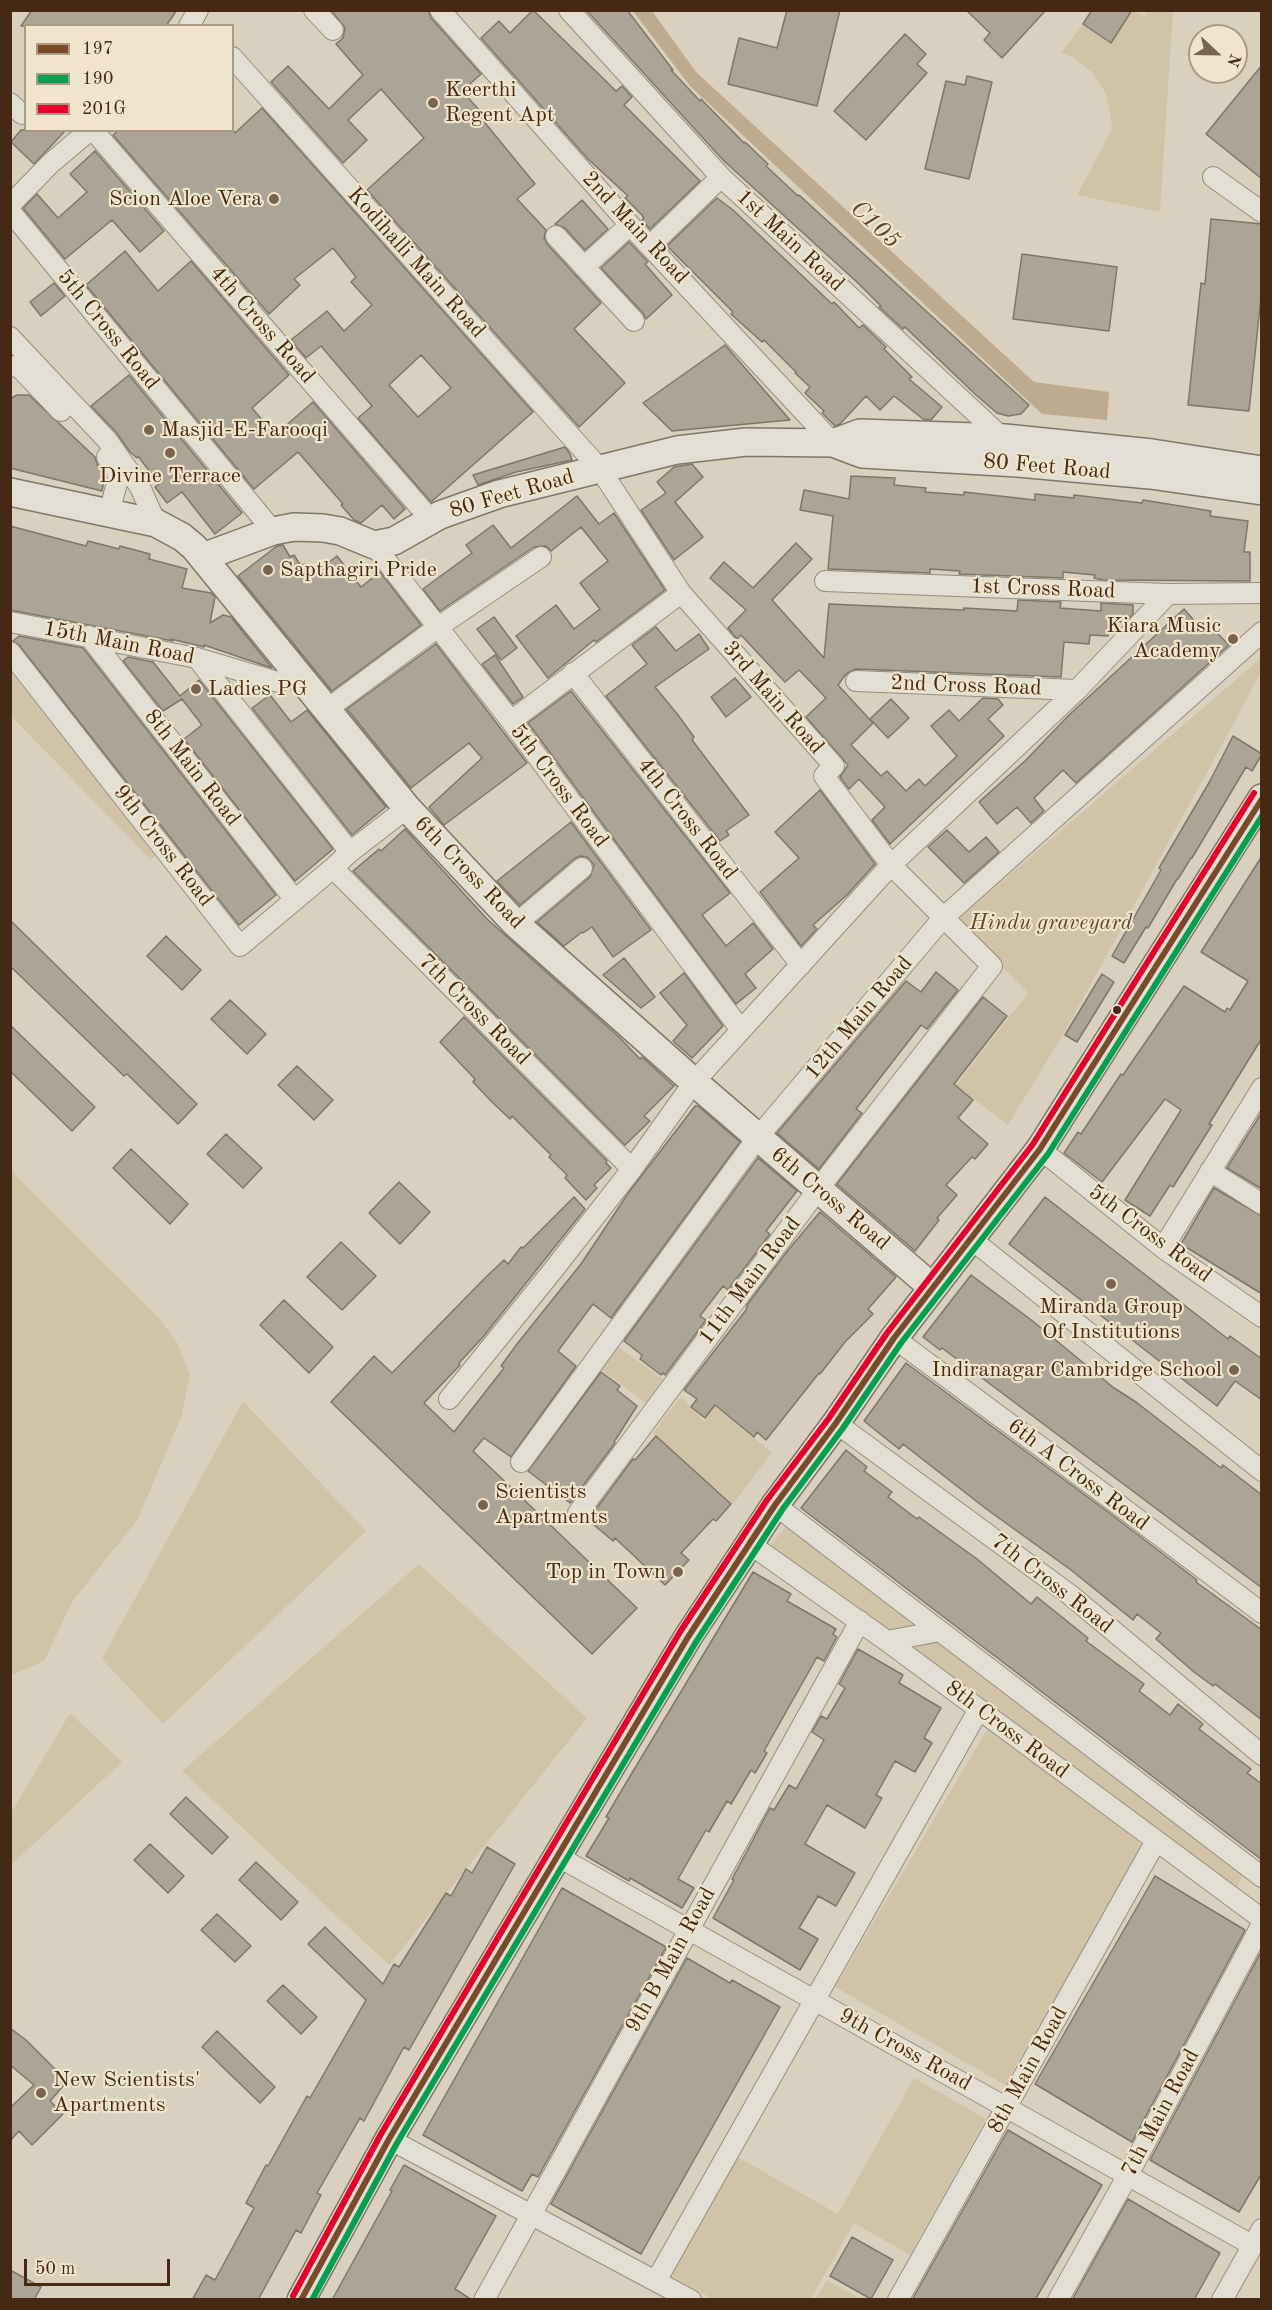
<!DOCTYPE html>
<style>
body{margin:0}
#map{position:relative;width:1272px;height:2310px;overflow:hidden;background:#d9d1bd;font-family:"Old Standard TT",serif}
canvas{display:block}
.frame{position:absolute;inset:0;border:12px solid #462915;pointer-events:none}
.legend{position:absolute;left:24px;top:24px;width:210px;height:108px;box-sizing:border-box;background:#efe4cc;border:2px solid #ab9983;margin:0;padding:8px 10px;list-style:none;font-size:18px;color:#462915}
.legend li{display:flex;align-items:center;gap:12px;height:30px}
.legend b{width:30px;border:2px solid #ab9983}
.north{position:absolute;left:1188px;top:24px;width:60px;height:60px;box-sizing:border-box;background:#efe4cc;border:2px solid #ab9983;border-radius:50%;rotate:112deg;font-size:16px;font-weight:700;line-height:24px;text-align:center;color:#462915}
.north::after{content:'';display:block;margin:auto;width:21px;height:27px;background:#796450;clip-path:polygon(50% 0,100% 100%,50% 72%,0 100%)}
.scale{position:absolute;left:24px;top:2259px;width:146px;height:27px;box-sizing:border-box;border:3px solid #462915;border-top:0;padding-left:8px;font-size:18px;line-height:21px;white-space:nowrap;color:#462915;-webkit-text-stroke:4px #efe4cc;paint-order:stroke}
</style>
<div id="map">
<canvas width="1272" height="2310"></canvas>
<div class="frame"></div>
<ul class="legend">
<li><b style="height:8px;background:#7a4b2a"></b>197</li>
<li><b style="height:8px;background:#04a04e"></b>190</li>
<li><b style="height:8px;background:#e4002b"></b>201G</li>
</ul>
<div class="north">N</div>
<div class="scale">50 m</div>
</div>
<script>
const context = document.querySelector('canvas').getContext('2d');
context.lineJoin = 'round';
function fillPath(path, color) {
  context.fillStyle = color;
  context.fill(path, 'evenodd');
}
function shape(rows) {
  const path = new Path2D();
  for (const r of rows) {
    path.moveTo(r[0], r[1]);
    for (let i = 2; i < r.length; i += 2) path.lineTo(r[i], r[i + 1]);
  }
  return path;
}
function stroke(path, color, width, dash) {
  context.strokeStyle = color;
  context.lineWidth = width;
  context.lineCap = dash ? 'butt' : 'round';
  context.setLineDash(dash || []);
  context.stroke(path);
}
function drawText(font, color, halo, rows, align = 'center') {
  context.font = font + ' "Old Standard TT",serif';
  context.lineWidth = 4.5;
  context.setLineDash([]);
  context.textBaseline = 'middle';
  context.strokeStyle = halo;
  context.fillStyle = color;
  for (const [text, x, y, turn = 0] of rows) {
    context.save();
    context.translate(x, y);
    context.rotate((+turn || 0) * Math.PI / 180);
    context.textAlign = isNaN(turn) ? turn : align;
    if (halo) context.strokeText(text, 0, 0);
    context.fillText(text, 0, 0);
    context.restore();
  }
}
const green = shape([
 [1132,11,1145,16,1149,11,1173,11,1160,212,1077,195,1112,129,1111,117,1106,94,1093,73,1073,57,1061,52,1083,25,1111,43],
 [1261,658,1261,672,1230,730,1068,1026,1008,1125,956,1085,1028,993,956,921],
 [10,671,158,854,151,860,11,716],
 [11,1171,158,1317,178,1344,190,1376,181,1417,138,1519,72,1602,44,1661,14,1674,10,1672],
 [615,1345,663,1379,646,1403,599,1368],
 [681,1396,704,1422,715,1407,772,1453,733,1504,653,1433],
 [243,1401,366,1531,163,1724,102,1659],
 [787,1525,973,1670,1243,1873,1236,1890,771,1545],
 [419,1564,587,1718,389,1965,182,1771],
 [70,1713,122,1762,11,1865,11,1813],
 [988,1728,1143,1845,1005,2085,835,1987],
 [914,2078,986,2119,910,2255,854,2223,811,2299,713,2299,666,2273,734,2155,838,2214],
 [827,2280,861,2299,816,2299]
]);
const water = shape([
 [633,11,652,11,696,72,1034,382,1109,392,1107,420,1042,414,690,86]
]);
const building = shape([
 [32,10,177,10,166,26,21,26,32,10],
 [331,10,428,10,431,18,481,74,462,91,480,111,477,113,535,184,517,199,546,230,544,238,547,244,601,303,574,329,625,383,579,427,367,190,424,138,381,89,348,120,367,140,343,163,271,82,288,66,329,109,363,75,336,44,343,38,345,28,331,10],
 [533,10,616,91,622,86,632,97,624,105,700,181,650,229,642,220,644,218,642,215,625,198,628,196,588,159,481,38,499,21,510,33,533,10],
 [586,10,627,10,673,70,671,70,700,101,701,99,744,143,745,142,768,164,766,166,798,196,799,195,1029,405,1021,414,1008,416,997,413,976,395,905,327,903,329,879,307,881,306,858,283,723,160,586,10],
 [787,10,840,10,817,106,728,84,739,38,777,48,787,10],
 [966,10,1046,10,1002,58,984,40,990,33,966,10],
 [1092,10,1132,10,1111,43,1083,24,1092,10],
 [905,34,926,54,917,64,927,73,866,140,834,111,905,34],
 [1262,65,1262,179,1206,134,1262,65],
 [967,76,992,82,969,179,925,169,946,81,965,85,967,76],
 [262,108,533,412,431,502,358,418,372,406,321,346,306,358,291,340,327,311,344,331,372,305,351,282,356,277,333,248,294,279,300,285,269,314,113,135,119,130,233,130,235,133,262,108],
 [421,355,451,388,418,417,389,385,421,355],
 [21,130,66,130,34,164,11,142,21,130],
 [95,151,164,231,140,252,112,220,65,259,23,208,37,194,58,218,87,192,70,174,95,151],
 [717,198,733,210,832,304,834,302,859,328,863,325,886,347,884,349,912,377,909,379,942,407,931,420,923,419,894,396,880,410,866,396,840,424,835,426,822,413,824,411,805,393,810,387,795,373,796,372,764,340,762,342,731,314,733,312,667,246,717,198],
 [582,200,608,229,585,250,565,228,555,224,582,200],
 [1211,219,1262,224,1262,288,1249,411,1188,405,1201,283,1205,284,1211,219],
 [629,242,648,262,645,264,672,295,646,319,643,313,601,268,629,242],
 [125,251,158,291,191,261,289,375,252,408,275,435,313,402,405,509,394,519,382,505,361,523,354,520,341,505,343,504,298,452,254,489,86,285,125,251],
 [1022,254,1117,267,1109,331,1013,319,1022,254],
 [54,283,65,296,41,316,30,302,54,283],
 [725,345,790,420,672,431,643,403,725,345],
 [129,375,242,513,215,534,182,492,167,503,155,487,159,484,138,456,137,458,130,452,116,432,91,406,129,375],
 [17,395,29,395,95,457,97,464,105,476,102,491,10,468,10,399,17,395],
 [565,447,570,454,572,460,516,472,478,485,473,475,565,447],
 [692,464,703,477,675,502,703,537,674,560,641,510,666,493,657,482,674,467,692,464],
 [851,476,895,478,894,485,926,488,925,492,964,495,964,492,1035,500,1035,494,1074,498,1074,495,1142,503,1143,500,1211,511,1210,516,1248,521,1244,552,1250,552,1250,581,1103,580,1094,578,1095,575,1063,572,1063,578,959,574,960,571,930,569,930,573,828,569,833,516,800,510,804,490,849,499,851,476],
 [577,496,599,524,614,513,665,590,596,642,594,640,548,678,516,636,556,605,574,629,600,609,580,583,608,561,581,527,551,551,546,546,534,547,440,611,423,589,472,553,466,545,493,525,511,548,577,496],
 [10,526,86,546,88,541,119,549,120,546,150,554,149,559,187,569,182,588,211,593,215,597,210,623,223,615,231,617,272,668,204,645,204,647,171,639,173,641,10,610,10,526],
 [796,543,812,559,772,600,824,658,829,604,964,610,964,608,1017,611,1018,600,1061,602,1060,608,1101,611,1101,603,1133,605,1133,614,1125,622,1109,621,1108,636,1090,635,1089,644,1064,642,1061,677,856,669,846,674,838,685,873,723,851,745,881,776,887,771,906,791,919,779,925,786,957,756,931,726,949,710,959,721,983,698,998,699,1003,705,988,719,1004,736,890,844,872,820,885,807,859,779,849,789,840,777,848,765,806,717,826,698,799,670,785,682,741,635,737,639,728,628,746,610,710,578,724,562,753,588,796,543],
 [283,545,290,557,294,555,301,566,304,564,312,575,337,556,361,587,380,572,421,625,332,691,238,576,277,546,283,545],
 [1184,609,1206,634,1212,628,1229,645,1076,783,1063,770,1034,798,1044,811,1031,823,1017,807,997,824,979,802,1026,760,1069,715,1184,609],
 [494,617,517,648,501,660,477,629,494,617],
 [656,627,676,651,699,634,709,649,655,687,678,715,694,737,692,740,749,815,726,831,729,835,720,841,606,696,647,664,632,645,656,627],
 [19,636,83,648,276,895,239,925,19,645,13,641,19,636],
 [436,644,527,763,444,825,429,807,482,758,469,743,411,788,347,709,436,644],
 [495,655,523,697,513,704,482,664,495,655],
 [128,657,153,662,180,696,199,680,333,849,295,881,184,739,202,725,182,699,163,711,123,661,128,657],
 [735,678,751,697,726,717,711,697,735,678],
 [571,691,730,893,702,915,726,946,753,923,773,949,745,974,756,988,736,1004,528,723,571,691],
 [270,695,291,722,307,710,386,807,352,835,252,708,270,695],
 [891,699,909,718,888,738,870,719,891,699],
 [1233,736,1262,754,1252,771,1246,767,1192,858,1191,858,1178,879,1177,879,1148,928,1146,927,1124,963,1112,956,1161,870,1159,868,1210,781,1233,736],
 [820,790,875,864,847,895,813,925,817,929,801,946,760,892,799,858,775,832,820,790],
 [571,822,651,930,613,957,592,927,583,933,582,932,564,946,537,922,590,877,594,865,587,857,580,856,574,859,520,905,497,881,571,822],
 [405,829,487,919,619,1037,640,1059,642,1057,674,1086,644,1116,650,1121,625,1145,353,871,379,849,381,851,405,829],
 [947,830,969,852,986,837,999,852,964,883,928,847,947,830],
 [1262,856,1262,1038,1209,1124,1212,1125,1173,1187,1170,1185,1150,1216,1125,1200,1181,1110,1165,1099,1102,1182,1064,1153,1078,1132,1081,1134,1121,1074,1123,1075,1184,986,1225,1012,1227,1008,1230,1010,1248,981,1201,952,1262,856],
 [10,920,197,1104,178,1124,127,1074,124,1076,10,966,10,920],
 [166,936,201,970,182,990,147,956,166,936],
 [624,958,655,997,641,1008,603,975,624,958],
 [936,972,958,990,927,1029,921,1025,856,1109,862,1113,819,1169,777,1133,906,981,921,992,936,972],
 [684,973,723,1026,692,1058,673,1041,687,1025,660,993,684,973],
 [1102,974,1114,982,1077,1042,1065,1035,1102,974],
 [983,997,1007,1016,954,1084,973,1100,958,1118,988,1144,975,1159,972,1157,946,1185,957,1195,937,1218,939,1220,915,1251,837,1184,983,997],
 [230,1000,266,1034,247,1054,211,1019,230,1000],
 [464,1017,607,1161,606,1163,611,1168,594,1185,597,1188,586,1200,565,1178,567,1175,549,1157,551,1155,512,1116,510,1119,492,1102,473,1082,475,1079,440,1042,464,1017],
 [10,1025,95,1107,72,1131,10,1071,10,1025],
 [297,1066,333,1100,314,1120,278,1085,297,1066],
 [695,1106,698,1106,740,1142,611,1318,593,1304,558,1351,576,1366,511,1457,484,1438,473,1451,637,1608,592,1654,331,1402,374,1356,392,1373,485,1278,504,1260,508,1264,521,1247,523,1248,574,1197,585,1209,483,1337,459,1363,460,1365,424,1403,454,1432,504,1368,501,1366,517,1344,581,1264,629,1192,695,1106],
 [1262,1112,1262,1189,1227,1168,1262,1112],
 [226,1134,262,1168,243,1188,207,1154,226,1134],
 [131,1149,188,1204,170,1224,113,1168,131,1149],
 [758,1158,797,1191,766,1231,770,1234,728,1290,723,1286,700,1316,706,1320,665,1375,663,1373,661,1375,640,1359,642,1355,624,1341,758,1158],
 [399,1182,430,1212,400,1244,369,1213,399,1182],
 [1214,1188,1262,1216,1262,1294,1181,1244,1214,1188],
 [1045,1197,1228,1339,1230,1336,1262,1359,1262,1400,1235,1381,1217,1406,1009,1244,1045,1197],
 [820,1212,896,1277,868,1309,873,1314,845,1342,820,1374,819,1373,766,1440,757,1432,754,1437,715,1405,705,1418,691,1407,697,1399,684,1390,746,1310,747,1305,789,1249,820,1212],
 [341,1242,376,1276,342,1310,307,1277,341,1242],
 [971,1275,1030,1319,1114,1388,1136,1402,1221,1468,1223,1465,1262,1495,1262,1588,942,1348,940,1350,923,1337,971,1275],
 [284,1300,333,1347,309,1373,260,1325,284,1300],
 [906,1363,1108,1512,1197,1580,1196,1582,1262,1630,1262,1720,1215,1684,1213,1686,1194,1672,1156,1639,1161,1633,1137,1614,1133,1620,1071,1570,985,1508,903,1444,899,1449,864,1421,906,1363],
 [601,1372,620,1386,617,1390,637,1406,614,1442,615,1443,570,1503,528,1471,601,1372],
 [656,1436,731,1504,716,1521,713,1519,681,1553,689,1560,665,1585,615,1538,613,1541,588,1520,633,1459,635,1460,656,1436],
 [846,1450,867,1467,864,1471,892,1492,888,1497,917,1519,919,1517,977,1559,1031,1604,1037,1597,1088,1638,1086,1641,1144,1684,1139,1691,1170,1715,1178,1704,1203,1724,1199,1729,1251,1769,1247,1773,1262,1784,1262,1860,801,1508,846,1450],
 [753,1572,791,1594,787,1601,836,1629,833,1634,837,1637,824,1661,817,1657,764,1751,767,1753,755,1773,751,1770,731,1804,727,1801,709,1832,706,1830,678,1879,694,1888,682,1908,630,1878,629,1881,586,1856,609,1818,606,1817,623,1788,753,1572],
 [858,1649,903,1675,899,1683,941,1708,924,1738,932,1743,915,1772,895,1761,876,1795,882,1798,865,1828,827,1805,805,1844,855,1873,836,1906,818,1896,799,1928,818,1939,800,1970,713,1918,734,1880,732,1879,770,1808,774,1810,789,1785,796,1789,824,1740,812,1732,821,1716,827,1719,845,1688,839,1684,858,1649],
 [186,1797,228,1837,212,1854,170,1814,186,1797],
 [150,1844,184,1876,168,1893,134,1860,150,1844],
 [487,1847,515,1864,409,2050,404,2047,364,2121,360,2118,317,2193,321,2195,301,2233,296,2230,258,2300,192,2300,206,2275,215,2280,254,2208,246,2203,266,2165,268,2166,307,2096,310,2098,366,2000,308,1944,325,1927,383,1984,394,1964,399,1967,446,1893,451,1896,466,1869,472,1873,487,1847],
 [256,1862,298,1902,281,1920,239,1880,256,1862],
 [1155,1876,1245,1930,1132,2142,1035,2084,1155,1876],
 [562,1888,666,1947,538,2177,532,2174,522,2191,423,2135,562,1888],
 [217,1914,251,1946,235,1962,201,1930,217,1914],
 [1262,1950,1262,2173,1239,2212,1150,2160,1262,1950],
 [687,1958,730,1983,732,1980,780,2007,641,2254,551,2204,687,1958],
 [283,1985,317,2017,301,2034,267,2001,283,1985],
 [10,2028,26,2040,64,2078,64,2085,50,2101,63,2114,32,2145,19,2131,10,2141,10,2108,34,2085,10,2065,10,2028],
 [217,2031,275,2087,260,2103,202,2047,217,2031],
 [1008,2130,1102,2185,1035,2300,912,2300,1008,2130],
 [404,2165,496,2216,455,2289,472,2300,332,2300,392,2191,390,2190,404,2165],
 [1128,2199,1220,2253,1194,2300,1072,2300,1128,2199],
 [852,2237,893,2260,871,2299,830,2276,852,2237],
 [10,2270,41,2287,34,2300,10,2300,10,2270]
]);
const street = shape([
 [314,10,333,30],
 [440,10,630,225,833,443],
 [569,10,721,177,1007,442],
 [189,26,198,10],
 [232,57,600,469,681,593,834,766,824,776,891,865,992,966,819,1188,578,1513],
 [10,103,22,114],
 [93,130,431,520],
 [1213,177,1262,212],
 [10,205,51,163,90,130],
 [10,211,273,531],
 [556,236,634,321],
 [651,245,721,177],
 [584,267,630,225],
 [10,337,107,440,140,487,156,523],
 [10,366,19,367,61,411],
 [107,457,117,471,118,479,109,513],
 [374,545,511,721,741,1030],
 [825,581,1168,594,1262,593],
 [10,622,197,658,278,682,295,673],
 [89,636,295,900],
 [10,652,240,946,333,868],
 [197,658,350,852],
 [573,673,801,965],
 [856,681,1077,690],
 [326,710,438,627,541,557],
 [511,721,681,593],
 [407,808,350,852,333,868,632,1169],
 [516,924,582,868],
 [1040,1149,1163,1248,1262,1317],
 [1210,1171,1262,1204],
 [971,1239,1262,1471],
 [1163,1248,1262,1088],
 [894,1338,1115,1502,1262,1613],
 [449,1399,554,1269,632,1169,694,1082,891,865,1077,690,1168,594],
 [836,1423,1069,1594,1262,1755],
 [521,1462,758,1137,943,918,1262,632],
 [775,1505,1262,1877],
 [750,1544,887,1641,1262,1919],
 [887,1641,940,1631],
 [557,1856,1252,2245],
 [389,2139,691,2300],
 [656,2281,979,1709],
 [484,2300,860,1621],
 [898,2300,1156,1841],
 [1058,2300,1128,2175,1262,1924],
 [1222,2300,1262,2229]
]);
const secondary = shape([
 [833,443,860,433,1005,438,1152,453,1262,470],
 [10,492,156,523,182,537,194,547,407,808,516,924,694,1082,932,1287],
 [203,557,273,531,294,527,323,528,340,531,374,545,394,541,440,515,499,494,677,450,746,442,833,443,862,454,1018,463,1150,475,1262,491],
 [301,2300,389,2139,688,1637,775,1505,836,1423,894,1338,1040,1149,1262,798]
]);
const bus1 = shape([
 [301,2300,389,2139,688,1637,775,1505,836,1423,894,1338,1040,1149,1262,799]
]);
const bus2 = shape([
 [312,2300,397,2143,696,1642,782,1510,843,1428,901,1343,1048,1154,1262,816]
]);
const bus3 = shape([
 [293,2296,381,2134,680,1632,767,1500,829,1418,887,1333,1033,1144,1254,793]
]);
const markers = [
 [433,103,6,"#796450"],
 [274,199,6,"#796450"],
 [149,430,6,"#796450"],
 [170,453,6,"#796450"],
 [268,570,6,"#796450"],
 [1233,639,6,"#796450"],
 [196,689,6,"#796450"],
 [1117,1010,5,"#462915"],
 [1111,1284,6,"#796450"],
 [1234,1370,6,"#796450"],
 [483,1505,6,"#796450"],
 [678,1572,6,"#796450"],
 [41,2093,6,"#796450"]
];
const poiNames = [
 ["Keerthi",445,90],
 ["Regent Apt",445,115],
 ["Scion Aloe Vera",262,199,"right"],
 ["Masjid-E-Farooqi",161,430],
 ["Divine Terrace",170,476,"center"],
 ["Sapthagiri Pride",280,570],
 ["Kiara Music",1221,626,"right"],
 ["Academy",1221,651,"right"],
 ["Ladies PG",208,689],
 ["Miranda Group",1111,1307,"center"],
 ["Of Institutions",1111,1332,"center"],
 ["Indiranagar Cambridge School",1222,1370,"right"],
 ["Scientists",495,1492],
 ["Apartments",495,1517],
 ["Top in Town",666,1572,"right"],
 ["New Scientists'",53,2080],
 ["Apartments",53,2105]
];
const streetNames = [
 ["2nd Main Road",635,228,47],
 ["1st Main Road",790,241,43],
 ["Kodihalli Main Road",416,263,48],
 ["4th Cross Road",262,325,49],
 ["5th Cross Road",108,330,51],
 ["80 Feet Road",1047,467,5],
 ["80 Feet Road",512,494,-16],
 ["1st Cross Road",1043,589,2],
 ["15th Main Road",119,643,11],
 ["2nd Cross Road",966,686,2],
 ["3rd Main Road",773,698,49],
 ["8th Main Road",192,768,52],
 ["5th Cross Road",559,786,53],
 ["4th Cross Road",687,819,52],
 ["9th Cross Road",163,846,52],
 ["6th Cross Road",469,873,46],
 ["7th Cross Road",474,1010,45],
 ["12th Main Road",859,1018,-50],
 ["6th Cross Road",830,1199,40],
 ["5th Cross Road",1150,1234,37],
 ["11th Main Road",750,1281,-53],
 ["6th A Cross Road",1078,1475,37],
 ["7th Cross Road",1052,1584,38],
 ["8th Cross Road",1007,1730,37],
 ["9th B Main Road",671,1960,-61],
 ["9th Cross Road",905,2050,29],
 ["8th Main Road",1028,2070,-61],
 ["7th Main Road",1161,2113,-62]
];
const parkNames = [
 ["Hindu graveyard",1051,923]
];
const waterNames = [
 ["C105",875,225,43]
];
fillPath(green, '#d1c3a8');
fillPath(water, '#bcab8f');
fillPath(building, '#aca496');
stroke(building, '#7f7669', 1.5);
stroke(street, '#958d7f', 22);
stroke(secondary, '#7f7669', 30);
stroke(street, '#e2ded3', 20);
stroke(secondary, '#e2ded3', 27);
stroke(bus1, '#7a4b2a', 6);
stroke(bus2, '#04a04e', 6);
stroke(bus3, '#e4002b', 6);
for (const [x, y, r, color] of markers) {
  const dot = new Path2D();
  dot.arc(x, y, r, 0, 2 * Math.PI);
  context.fillStyle = color;
  context.fill(dot);
  stroke(dot, '#efe4cc', 2);
}
drawText('22px', '#462915', '#efe4cc', poiNames, 'left');
drawText('22px', '#462915', '#efe4cc', streetNames);
drawText('italic 22px', '#61462f', '#efe4cc', parkNames);
drawText('italic 24px', '#60462e', '#efe4cc', waterNames);
</script>
